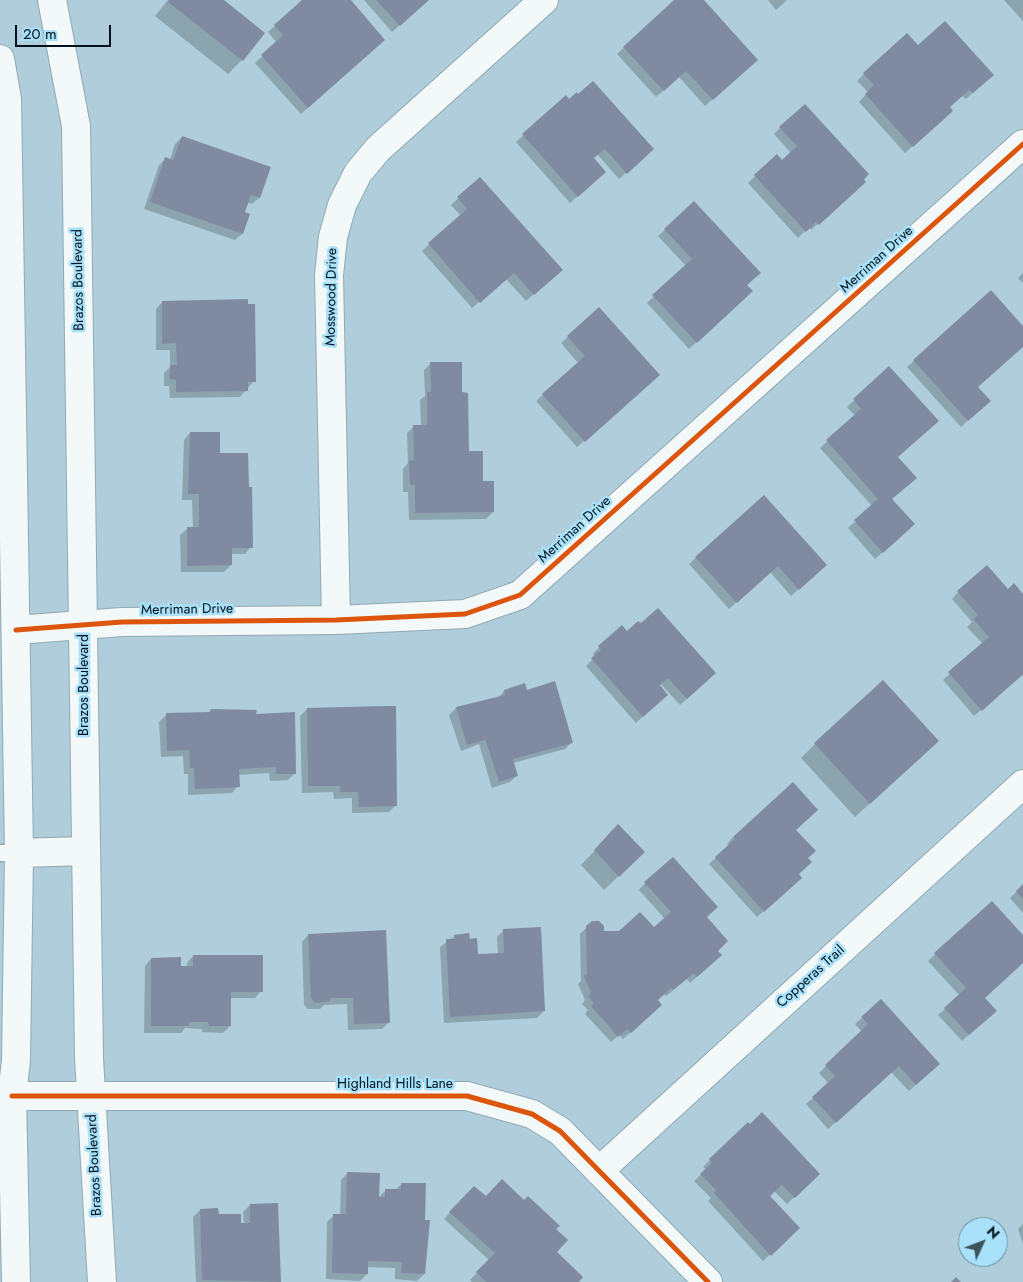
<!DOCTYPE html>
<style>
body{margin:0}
#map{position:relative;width:1023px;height:1282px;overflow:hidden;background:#afcdda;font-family:Jost,sans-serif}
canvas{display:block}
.north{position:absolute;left:958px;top:1217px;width:50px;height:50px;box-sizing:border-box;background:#a9e1fa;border:1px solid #658ea0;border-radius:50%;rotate:47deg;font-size:14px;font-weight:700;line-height:20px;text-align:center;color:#00111a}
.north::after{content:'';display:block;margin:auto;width:18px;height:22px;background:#3d535d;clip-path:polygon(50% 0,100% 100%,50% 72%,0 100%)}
.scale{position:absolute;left:15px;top:25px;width:96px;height:22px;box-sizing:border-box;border:2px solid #00111a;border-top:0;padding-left:6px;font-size:15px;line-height:18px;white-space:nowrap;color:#00111a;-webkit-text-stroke:4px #a9e1fa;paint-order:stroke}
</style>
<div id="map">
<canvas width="1023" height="1282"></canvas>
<div class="north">N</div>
<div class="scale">20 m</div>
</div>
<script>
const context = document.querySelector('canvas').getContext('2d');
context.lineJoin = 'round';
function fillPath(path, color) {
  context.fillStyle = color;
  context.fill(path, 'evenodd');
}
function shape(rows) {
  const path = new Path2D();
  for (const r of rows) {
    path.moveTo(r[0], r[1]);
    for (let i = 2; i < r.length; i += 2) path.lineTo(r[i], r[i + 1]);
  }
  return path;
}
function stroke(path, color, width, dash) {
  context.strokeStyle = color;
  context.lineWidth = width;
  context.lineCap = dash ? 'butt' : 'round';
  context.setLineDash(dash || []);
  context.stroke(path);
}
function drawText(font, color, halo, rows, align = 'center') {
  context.font = font + ' Jost,sans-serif';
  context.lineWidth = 5;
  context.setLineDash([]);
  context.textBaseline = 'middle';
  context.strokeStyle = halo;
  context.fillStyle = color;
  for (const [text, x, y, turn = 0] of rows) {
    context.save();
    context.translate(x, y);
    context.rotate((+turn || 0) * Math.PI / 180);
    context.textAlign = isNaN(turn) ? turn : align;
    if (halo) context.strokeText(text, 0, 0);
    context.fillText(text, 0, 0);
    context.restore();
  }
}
const shadow = shape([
 [168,0,222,0,242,60,228,74,155,16],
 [304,0,348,0,377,46,301,114,255,63,277,43,268,32],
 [364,0,428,0,392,32],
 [676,0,702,0,749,66,705,106,679,77,656,97,617,54],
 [768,0,787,0,776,10],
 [1004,0,1023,0,1023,21],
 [918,47,985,82,966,99,962,96,948,108,945,117,905,153,859,102,868,92,857,81,864,74],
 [566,97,645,156,619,179,597,154,592,159,597,179,570,203,516,142],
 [780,128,862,179,858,188,811,230,809,227,798,238,748,183,777,156,782,162,791,153,774,134],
 [182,137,259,198,252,204,247,202,244,212,248,214,242,234,235,240,144,209,159,165,166,158,170,160,175,144],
 [480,178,554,276,526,301,506,279,472,308,422,251,461,216,451,205],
 [665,230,746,285,745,298,689,349,647,303,686,266,658,236],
 [1023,273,1023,283,1018,278],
 [162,302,254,381,240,397,170,398,169,386,164,386,164,373,170,367,170,350,156,350,156,309],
 [599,309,651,381,577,447,536,401,578,363,561,343],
 [1023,328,1023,346,977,387,982,407,961,427,907,367,914,361],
 [431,363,461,393,468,452,493,512,486,519,409,520,408,492,403,492,403,469,408,463,407,433,414,426,421,426,420,400,425,396,424,370],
 [889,368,897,457,891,500,907,531,875,559,848,528,872,506,820,448,855,416,847,407],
 [190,433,219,454,251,547,245,554,231,554,231,565,224,572,181,572,180,535,187,529,193,529,192,500,182,500,184,440],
 [763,497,818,572,791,596,770,572,729,609,689,564],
 [1008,590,1023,595,1023,675,974,716,943,680,983,644,967,627,972,622,952,599,958,592],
 [627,633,708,680,680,705,660,683,658,685,659,701,636,723,586,666,595,657,593,654,599,647],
 [504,691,527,691,572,742,565,749,513,763,517,775,510,782,492,788,479,744,461,751,449,715,456,708,498,698],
 [307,709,396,805,389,812,352,813,352,798,334,799,333,792,302,793,300,716],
 [211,710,295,773,288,780,270,781,269,773,238,775,238,786,232,793,188,795,188,774,184,774,183,756,161,757,159,722,166,715,208,713],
 [815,744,923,755,855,817,801,758],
 [795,830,807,858,794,884,757,917,709,864,729,846,727,844,733,837],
 [605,840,629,866,604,890,581,865],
 [645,883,705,917,716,951,713,962,690,983,687,979,666,996,663,993,656,1000,654,1012,623,1039,619,1035,611,1042,585,1014,588,1010,582,1004,585,1000,578,984,581,981,580,934,592,922,603,933,654,929,665,919,639,890],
 [1023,886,1023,913,1010,898],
 [992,902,1023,937,1023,963,984,998,988,1017,962,1041,938,1015,960,996,928,961],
 [503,931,544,1011,537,1018,444,1023,440,947,455,936,477,955,498,954,497,937],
 [308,935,389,1022,382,1029,348,1030,347,1004,324,1005,320,1009,308,1009,304,1005,302,942],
 [193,956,261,991,255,998,230,998,230,1026,223,1033,202,1032,202,1029,185,1028,181,1033,144,1033,145,966,151,959,187,968,187,963],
 [862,1018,931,1071,909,1091,891,1072,828,1129,806,1104,829,1084,819,1073,862,1032,855,1024],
 [748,1123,818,1174,787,1204,774,1191,768,1197,798,1228,763,1261,708,1201,711,1198,694,1181,706,1170,703,1167],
 [348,1173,378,1198,386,1190,395,1190,402,1184,424,1274,417,1281,395,1279,395,1268,367,1267,367,1274,360,1281,326,1279,327,1222,334,1215,340,1215,341,1180],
 [474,1187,485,1198,555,1229,555,1252,577,1282,472,1282,470,1280,489,1260,444,1219],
 [277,1204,280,1282,196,1282,193,1217,200,1210,244,1225,243,1212,250,1205],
 [1023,1224,1023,1244,1018,1229]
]);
const building = shape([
 [169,0,224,0,265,33,243,61,168,2],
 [302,0,351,0,385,40,308,108,261,55,283,35,274,25],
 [376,0,429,0,400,26],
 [674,0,704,0,758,60,713,100,686,71,664,91,623,47],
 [945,21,994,75,973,93,969,90,950,107,953,111,913,147,865,94,874,85,863,73,907,33,918,45],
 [593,81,654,149,627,174,605,149,594,158,606,172,578,197,522,134,566,95,569,99,577,92,578,94],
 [805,104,869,174,864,179,866,182,819,225,816,222,806,232,754,175,777,154,782,160,797,146,779,127],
 [182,136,271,167,260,198,251,195,245,212,250,214,243,234,150,202,165,157,173,160],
 [480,177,563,270,534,295,514,273,480,303,428,243,467,209,457,197],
 [694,201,761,273,747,285,753,291,697,343,652,295,692,259,664,229],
 [991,290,1023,326,1023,347,978,387,991,401,968,421,913,360],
 [248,299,248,304,255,304,256,382,248,382,248,391,176,392,176,380,170,379,170,365,177,365,176,343,162,344,162,301],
 [599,307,660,375,585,442,542,394,585,356,567,336],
 [430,362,462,362,462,392,468,393,469,451,483,451,483,481,494,481,494,512,415,513,415,485,410,485,409,461,414,460,413,425,427,425,427,392,431,392],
 [889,366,939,421,898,457,917,478,892,499,915,524,883,553,854,520,878,499,826,440,861,409,853,399],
 [190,432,220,432,220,453,248,453,249,487,252,487,253,548,232,548,232,565,187,566,187,527,199,527,199,494,188,494],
 [764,495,827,565,799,590,778,566,737,603,695,557],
 [987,565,1008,589,1014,583,1023,594,1023,674,982,711,948,672,989,637,973,619,978,615,957,591],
 [658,608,716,673,687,699,668,678,660,685,668,695,643,717,591,658,601,650,598,646,622,625,627,631,638,621,641,623],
 [883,680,939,741,870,804,814,743],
 [555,681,573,743,513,759,518,776,499,782,483,732,485,740,467,745,456,707,505,695,504,690,525,683,527,690],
 [385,706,396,706,397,806,359,807,358,792,340,792,340,786,308,786,307,708],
 [211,709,257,710,256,714,295,712,296,774,276,774,276,767,239,769,240,787,195,789,194,768,190,768,189,750,167,751,166,713,210,712],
 [793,782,818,810,796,830,816,851,808,858,812,862,799,874,802,878,764,912,715,857,735,839,733,837],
 [618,824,645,852,619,877,594,850],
 [673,857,718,907,707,917,728,941,718,951,722,955,704,971,697,977,694,973,673,990,671,988,658,1000,662,1005,631,1033,627,1029,618,1037,591,1006,594,1003,588,996,591,993,584,976,587,975,586,926,592,921,599,921,604,926,604,931,619,931,640,912,654,927,671,912,644,882],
 [1023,884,1023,899,1016,891],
 [992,901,1023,935,1023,963,985,998,997,1011,969,1035,944,1008,966,988,934,953],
 [541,927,545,1011,450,1017,446,939,455,939,454,935,469,933,470,939,477,938,478,954,504,953,503,929],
 [386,930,390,1023,354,1024,353,998,331,998,328,1002,315,1003,311,998,308,934],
 [193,955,263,955,263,992,231,992,231,1026,209,1026,208,1022,189,1022,189,1026,151,1026,151,958,181,957,181,966,193,966],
 [881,999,940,1064,916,1085,899,1066,836,1123,812,1097,835,1076,825,1065,868,1024,861,1017],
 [762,1112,820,1174,795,1198,782,1185,770,1196,800,1228,771,1256,714,1193,716,1190,700,1174,712,1163,709,1159,748,1122,750,1124],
 [347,1172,380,1173,379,1197,385,1197,385,1189,401,1189,401,1183,426,1183,425,1220,430,1220,425,1274,401,1273,402,1262,368,1261,368,1274,332,1273,333,1214,346,1214],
 [502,1179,524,1200,528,1196,560,1226,556,1229,568,1240,557,1252,583,1277,579,1282,486,1282,476,1272,495,1253,449,1212,474,1186,486,1196],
 [278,1203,281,1282,202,1280,200,1209,218,1208,219,1214,241,1214,241,1223,250,1223,250,1204],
 [956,1277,961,1282,951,1282]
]);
const service = shape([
 [0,853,19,853]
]);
const minor = shape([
 [336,620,329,275,333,237,342,205,358,173,378,149,544,0],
 [16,630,122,622,336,620,465,614,520,595,1023,144],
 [12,1096,467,1096,532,1114,560,1131,708,1282],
 [599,1171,1023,784]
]);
const secondary = shape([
 [52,0,76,126,89,1058,102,1282],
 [0,59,7,99,19,853,16,1060,12,1096,16,1282],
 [19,853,85,851]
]);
const cycleway = shape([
 [16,630,122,622,336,620,465,614,520,595,1023,144],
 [12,1096,467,1096,532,1114,560,1131,708,1282]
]);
const streetNames = [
 ["Merriman Drive",877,260,-42],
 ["Brazos Boulevard",79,280,-91],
 ["Mosswood Drive",332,297,-89],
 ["Merriman Drive",575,530,-42],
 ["Merriman Drive",187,610,-1],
 ["Brazos Boulevard",85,685,-90],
 ["Copperas Trail",811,977,-42],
 ["Highland Hills Lane",395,1085],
 ["Brazos Boulevard",95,1165,-93]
];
fillPath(shadow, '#0003');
fillPath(building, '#808aa1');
stroke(service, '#91a9b3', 19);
stroke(minor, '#91a9b3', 30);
stroke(secondary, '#91a9b3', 30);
stroke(service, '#f3f8f9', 16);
stroke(minor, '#f3f8f9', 28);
stroke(secondary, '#f3f8f9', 28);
stroke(cycleway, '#dc550d', 5);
drawText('14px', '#00111a', '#a9e1fa', streetNames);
</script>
